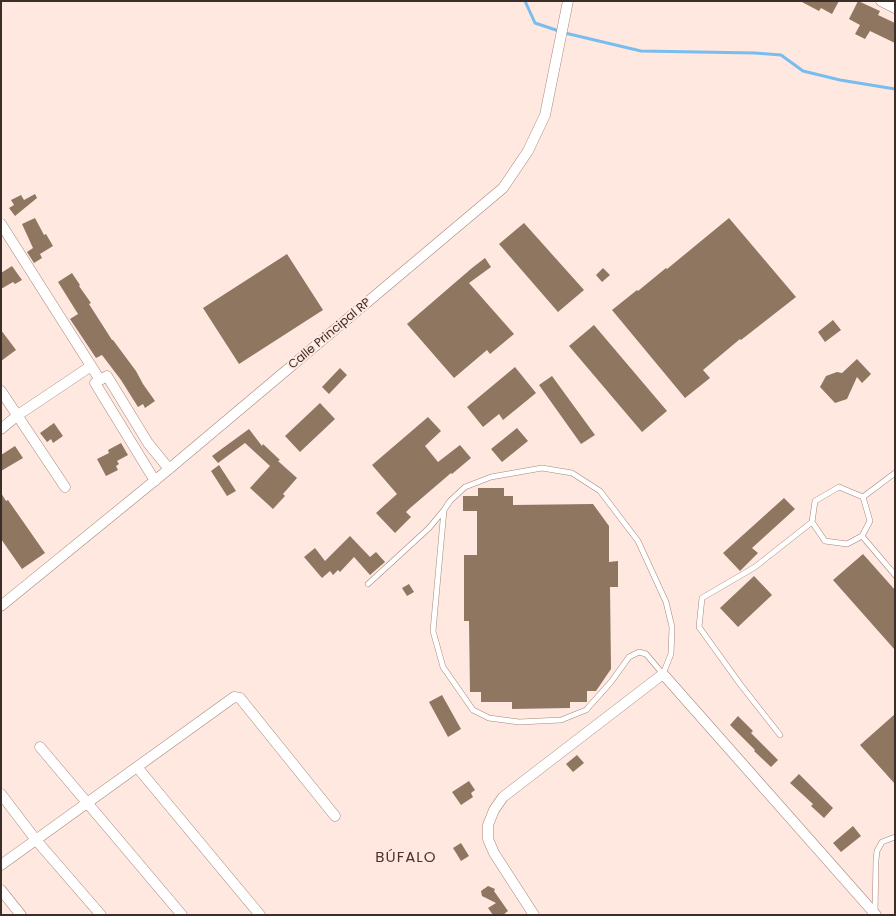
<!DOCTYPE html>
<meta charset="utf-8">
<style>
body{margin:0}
#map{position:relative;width:896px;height:916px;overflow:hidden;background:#fee8e0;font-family:Poppins,sans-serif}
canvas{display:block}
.frame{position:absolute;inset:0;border:2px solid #3b2d28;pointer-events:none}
</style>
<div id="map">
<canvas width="896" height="916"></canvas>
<div class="frame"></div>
</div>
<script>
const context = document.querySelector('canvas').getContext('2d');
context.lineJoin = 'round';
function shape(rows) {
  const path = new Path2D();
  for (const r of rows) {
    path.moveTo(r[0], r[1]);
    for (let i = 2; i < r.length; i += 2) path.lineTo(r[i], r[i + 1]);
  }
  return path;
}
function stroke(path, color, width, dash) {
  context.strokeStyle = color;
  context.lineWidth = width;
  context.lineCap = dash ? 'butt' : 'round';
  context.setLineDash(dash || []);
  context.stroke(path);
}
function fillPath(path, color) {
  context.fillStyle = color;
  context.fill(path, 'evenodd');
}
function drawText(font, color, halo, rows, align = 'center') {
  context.font = font + ' Poppins,sans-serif';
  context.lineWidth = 4;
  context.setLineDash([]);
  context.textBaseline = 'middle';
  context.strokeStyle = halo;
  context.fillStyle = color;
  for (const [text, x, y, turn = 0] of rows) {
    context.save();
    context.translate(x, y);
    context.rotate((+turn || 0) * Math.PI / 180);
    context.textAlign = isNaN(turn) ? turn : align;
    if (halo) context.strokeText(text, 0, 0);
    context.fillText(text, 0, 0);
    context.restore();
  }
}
const stream = shape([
 [525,1,535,23,559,31],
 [565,33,641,51,755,53,781,55,803,71,840,80,895,89]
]);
const building = shape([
 [800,1,839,1,832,14,821,8,819,11],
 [858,1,880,11,878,15,895,23,895,43,870,31,865,39,855,34,860,25,849,19],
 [35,194,37,198,15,216,9,208,14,205,11,200,21,195,24,200],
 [35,218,44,235,46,234,53,246,40,254,42,258,34,263,27,252,33,248,22,224],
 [729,218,796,297,741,340,740,339,703,370,710,378,685,398,612,310,637,290,638,291,666,268,667,269],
 [524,223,584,290,558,312,499,244],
 [287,254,323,310,239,364,203,308],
 [485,258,491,267,469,283,514,334,490,354,487,350,454,378,407,324,472,268],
 [12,266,22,280,15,284,13,282,1,289,1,273],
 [603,268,610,275,602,282,596,275],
 [72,273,80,285,79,286,91,303,89,304,112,340,113,340,136,371,143,384,155,401,145,408,143,404,138,407,121,380,102,355,96,358,70,319,78,314,58,282],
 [833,320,841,330,825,342,818,332],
 [594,325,667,411,642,432,569,346],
 [1,330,16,350,1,361],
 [857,359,871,374,862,383,857,377,847,399,835,403,820,387,826,376,837,372,842,373],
 [515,367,536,393,503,420,499,414,483,427,467,407],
 [340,368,347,375,329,394,322,387],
 [552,376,595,435,581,444,539,385],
 [320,403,335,419,300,452,285,436],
 [428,417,441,431,425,446,438,462,460,445,471,458,452,474,451,473,409,509,406,512,411,517,395,533,376,513,397,494,372,465],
 [54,423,63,436,53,443,51,439,47,442,40,433],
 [517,428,528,441,502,462,491,449],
 [249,429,262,446,263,444,280,460,278,461,297,478,283,494,285,496,273,509,250,488,270,466,245,443,218,463,212,456],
 [121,443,128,455,117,461,119,464,116,466,118,470,106,476,97,459,109,453,108,450],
 [15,446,23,458,1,471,1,455],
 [219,465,236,491,227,496,211,471],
 [478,488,504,488,504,496,513,496,513,505,593,504,609,526,609,562,618,561,618,587,610,587,611,669,596,691,587,691,587,702,570,702,570,708,512,709,512,702,481,702,481,692,470,692,469,621,464,621,464,555,477,555,477,511,463,511,463,496,478,496],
 [1,493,6,501,8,500,45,553,22,569,1,539],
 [784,498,795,509,752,548,758,553,740,571,723,553],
 [350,536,370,557,376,552,385,562,370,575,354,557,340,572,338,570,333,575,330,571,322,578,304,557,315,548,325,561],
 [863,554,895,590,895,650,833,580],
 [754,576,772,595,738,627,720,608],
 [409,584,414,592,407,596,402,588],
 [442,695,461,729,448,737,429,702],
 [895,714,895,784,860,745],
 [738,716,753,731,751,733,778,760,771,767,754,751,755,750,730,725],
 [577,755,584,763,573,772,566,764],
 [799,774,833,808,824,818,811,806,813,804,790,783],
 [469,781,475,790,471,793,473,797,461,805,452,792],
 [853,826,861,836,841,852,833,843],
 [461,843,469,856,461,861,453,848],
 [488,886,495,889,494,891,508,911,503,915,493,915,488,908,496,903,482,896,481,891]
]);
const service = shape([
 [839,487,863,497,870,521,862,536,847,544,825,541,812,522,815,501,839,487],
 [863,497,895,473],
 [862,536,895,575],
 [368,584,429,528,444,510,450,501,465,487,491,477,542,468,572,473,600,491,638,541,666,602,672,627,671,654,663,674,646,654,639,652,629,657,611,682,586,710,561,720,519,722,489,718,473,710,443,667,433,631,444,510],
 [780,735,740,684,699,627,702,598,755,567,812,522],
 [875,913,876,860,877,851,882,842,895,837]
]);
const minor = shape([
 [881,1,895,8],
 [1,224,100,380],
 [1,391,65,487],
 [1,429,18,415,91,366],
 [155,481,95,383,107,376,148,443,169,469],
 [1,606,169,469,503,188,528,151,545,115,568,1],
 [40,747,182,915],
 [137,767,260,915],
 [1,794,36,840,101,915],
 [1,865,234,697,240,698,335,816],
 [1,890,21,915],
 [534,915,494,853,488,839,488,825,494,810,503,797,663,674,876,915]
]);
const streetNames = [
 ["Calle Principal RP",330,334,-40]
];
const quarterNames = [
 ["BÚFALO",406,858]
];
stroke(stream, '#78bdef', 3);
fillPath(building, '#8f7661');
stroke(service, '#a8867a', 6);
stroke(minor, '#a8867a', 11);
stroke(service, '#fff', 5);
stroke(minor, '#fff', 10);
drawText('12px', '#3b2d28', '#fee8e0', streetNames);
context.letterSpacing = '1px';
drawText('15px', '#4f3228', '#fee8e0', quarterNames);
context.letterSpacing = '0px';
</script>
